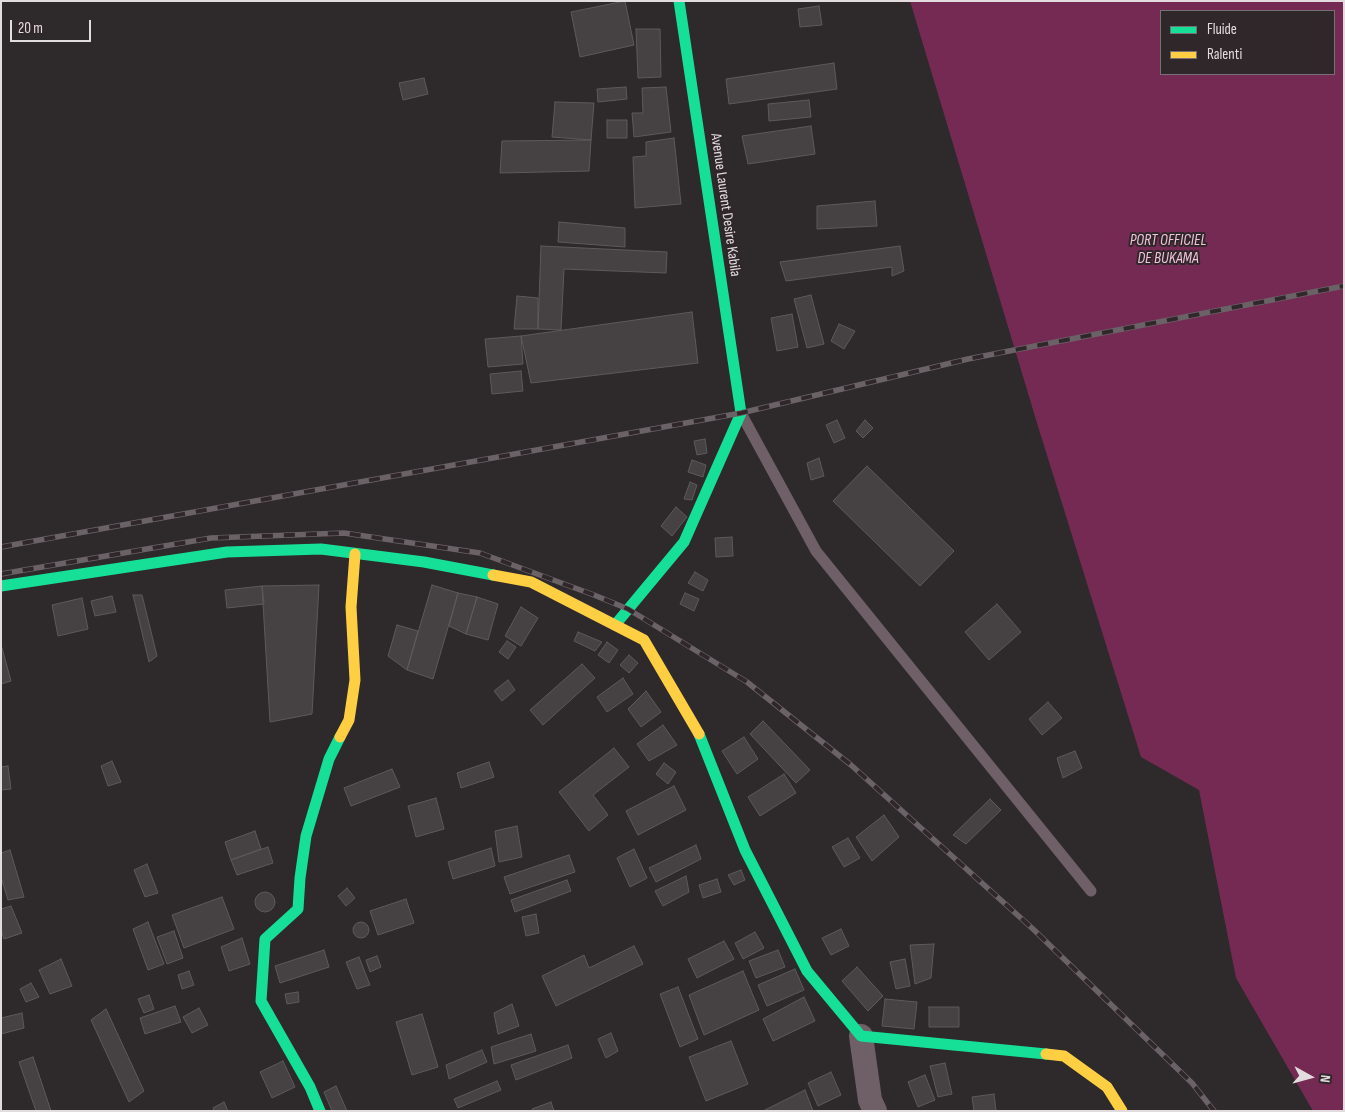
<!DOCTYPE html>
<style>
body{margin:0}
#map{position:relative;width:1345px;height:1112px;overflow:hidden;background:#2e292b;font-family:"Sofia Sans Condensed",sans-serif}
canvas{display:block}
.frame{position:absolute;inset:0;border:2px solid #e2dcdf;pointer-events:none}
.legend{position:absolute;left:1160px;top:10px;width:175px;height:65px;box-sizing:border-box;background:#30272b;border:1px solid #776f73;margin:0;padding:6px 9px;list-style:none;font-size:15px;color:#e2dcdf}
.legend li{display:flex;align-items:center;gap:10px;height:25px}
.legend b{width:25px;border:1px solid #776f73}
.north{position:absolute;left:1285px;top:1052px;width:50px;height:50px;-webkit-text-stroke:4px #30272b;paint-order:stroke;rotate:97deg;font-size:14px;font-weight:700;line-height:20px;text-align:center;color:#e2dcdf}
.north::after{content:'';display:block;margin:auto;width:18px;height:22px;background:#e2dcdf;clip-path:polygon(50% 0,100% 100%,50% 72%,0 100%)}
.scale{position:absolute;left:10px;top:20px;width:81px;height:22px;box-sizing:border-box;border:2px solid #e2dcdf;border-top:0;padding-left:6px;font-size:15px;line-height:18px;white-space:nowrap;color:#e2dcdf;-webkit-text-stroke:4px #30272b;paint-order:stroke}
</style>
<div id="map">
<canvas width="1345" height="1112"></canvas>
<div class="frame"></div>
<ul class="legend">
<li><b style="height:6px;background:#16e098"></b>Fluide</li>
<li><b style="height:6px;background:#ffcf43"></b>Ralenti</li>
</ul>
<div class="north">N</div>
<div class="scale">20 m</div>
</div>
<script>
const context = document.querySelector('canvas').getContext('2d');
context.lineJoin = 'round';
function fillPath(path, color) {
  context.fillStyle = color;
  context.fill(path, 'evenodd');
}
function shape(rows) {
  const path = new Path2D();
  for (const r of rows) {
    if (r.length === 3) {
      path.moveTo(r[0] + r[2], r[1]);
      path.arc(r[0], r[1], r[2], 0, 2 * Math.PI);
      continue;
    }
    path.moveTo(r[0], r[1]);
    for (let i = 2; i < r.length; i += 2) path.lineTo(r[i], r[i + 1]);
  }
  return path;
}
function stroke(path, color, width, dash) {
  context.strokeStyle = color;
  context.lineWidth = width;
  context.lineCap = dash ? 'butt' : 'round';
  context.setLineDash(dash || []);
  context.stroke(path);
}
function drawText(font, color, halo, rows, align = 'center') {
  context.font = font + ' "Sofia Sans Condensed",sans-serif';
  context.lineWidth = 4;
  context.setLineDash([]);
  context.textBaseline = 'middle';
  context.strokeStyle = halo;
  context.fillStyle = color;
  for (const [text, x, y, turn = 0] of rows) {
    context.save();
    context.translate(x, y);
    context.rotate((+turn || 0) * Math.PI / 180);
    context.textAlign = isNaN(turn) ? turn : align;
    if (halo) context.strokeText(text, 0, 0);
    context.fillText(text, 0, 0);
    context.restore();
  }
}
const water = shape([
 [910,1,1344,1,1344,1111,1313,1111,1236,978,1199,790,1141,757,1037,423],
 [1161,11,1334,11,1334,74,1161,74]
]);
const building = shape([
 [625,1,634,45,580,57,571,12,625,1],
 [819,6,822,25,800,27,798,9,819,6],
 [636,29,660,29,661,77,638,78,636,29],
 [834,63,837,89,729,104,726,79,834,63],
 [424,78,428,94,403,100,399,83,424,78],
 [626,87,627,99,598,102,597,89,626,87],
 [666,87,671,132,634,137,632,113,643,113,642,88,666,87],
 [809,100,811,117,769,121,768,104,809,100],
 [555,102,594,103,591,140,552,137,555,102],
 [607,120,627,120,627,138,607,138,607,120],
 [811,126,815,154,748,164,742,136,811,126],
 [674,138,681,204,635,208,633,157,646,156,646,142,674,138],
 [591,140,589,171,500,173,502,141,591,140],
 [875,201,877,226,817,229,817,206,875,201],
 [559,222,625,228,625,247,558,242,559,222],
 [541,246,667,252,666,273,564,269,561,330,538,329,541,246],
 [900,246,904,271,892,276,892,267,786,281,780,262,900,246],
 [811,295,824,344,807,348,794,299,811,295],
 [517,296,538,298,538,329,514,329,517,296],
 [692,312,698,363,531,383,521,336,692,312],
 [792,314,798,347,777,351,771,318,792,314],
 [839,324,855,331,844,349,831,341,839,324],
 [521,336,523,364,488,367,485,339,521,336],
 [521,371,523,391,492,394,490,374,521,371],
 [837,420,845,438,834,443,826,425,837,420],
 [865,420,873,428,863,438,856,431,865,420],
 [705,439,707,453,697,455,694,441,705,439],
 [819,458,824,476,811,480,807,463,819,458],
 [692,460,706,465,703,477,688,472,692,460],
 [867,466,954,551,920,586,833,501,867,466],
 [690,482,697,485,692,500,684,499,690,482],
 [676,507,687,517,672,536,661,526,676,507],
 [732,537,733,556,716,557,715,538,732,537],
 [695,572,708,580,703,591,688,583,695,572],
 [319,585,312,714,270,722,262,586,319,585],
 [432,585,458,593,433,679,407,670,432,585],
 [262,586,264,604,227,608,225,590,262,586],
 [458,593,477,597,466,634,449,626,458,593],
 [685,593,699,599,694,611,680,604,685,593],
 [133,595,142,595,157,656,149,662,133,595],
 [112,596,116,612,95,616,91,601,112,596],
 [477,597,498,604,488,640,466,634,477,597],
 [82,598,88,629,58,636,52,605,82,598],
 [997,604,1021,632,989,660,965,632,997,604],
 [521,607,538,618,521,646,505,636,521,607],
 [397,625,418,631,407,670,388,656,397,625],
 [578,632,602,642,595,651,574,641,578,632],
 [507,641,516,647,508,659,499,652,507,641],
 [607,642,618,650,609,663,598,655,607,642],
 [2,648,11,681,1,684,1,648,2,648],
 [629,655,638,663,629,673,620,665,629,655],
 [582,664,595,678,543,725,530,710,582,664],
 [623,678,633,694,607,712,597,697,623,678],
 [508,680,515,690,502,701,494,691,508,680],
 [646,691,661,712,641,727,628,709,646,691],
 [1048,702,1062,718,1042,735,1029,719,1048,702],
 [763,721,810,770,796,783,750,734,763,721],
 [663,725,677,745,649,761,637,744,663,725],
 [744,737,758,759,737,774,722,751,744,737],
 [614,748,629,767,593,795,608,815,589,831,559,792,614,748],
 [1075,751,1082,768,1063,778,1057,758,1075,751],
 [112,761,121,782,108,786,101,766,112,761],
 [489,762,494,777,461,788,457,773,489,762],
 [664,763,676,772,668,784,656,774,664,763],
 [8,766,11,789,1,790,1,767,8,766],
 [392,769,400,787,351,806,344,788,392,769],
 [784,774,796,793,760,816,748,797,784,774],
 [674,786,686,810,638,835,626,811,674,786],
 [436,798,444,829,416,837,408,806,436,798],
 [990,799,1001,810,966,844,953,835,990,799],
 [884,815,899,837,872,861,856,837,884,815],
 [517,826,522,857,499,862,495,831,517,826],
 [255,831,261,849,231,860,225,842,255,831],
 [848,838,860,858,844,867,832,847,848,838],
 [696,845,701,859,656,882,649,868,696,845],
 [268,847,273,863,237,875,231,860,268,847],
 [491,848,495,866,453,879,448,862,491,848],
 [634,849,647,878,630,887,617,858,634,849],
 [10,850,24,897,8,900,1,877,1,853,10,850],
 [569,855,575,872,510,894,504,877,569,855],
 [147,864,158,893,145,897,134,870,147,864],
 [741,870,745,880,734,885,728,875,741,870],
 [686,876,689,892,663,906,655,891,686,876],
 [717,879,721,892,703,898,699,885,717,879],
 [567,880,571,891,515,912,511,900,567,880],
 [347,888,355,898,346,906,338,896,347,888],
 [265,902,10],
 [222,897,234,929,184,948,172,915,222,897],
 [406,899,414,923,378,935,370,911,406,899],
 [11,906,22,933,4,939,1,930,1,909,11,906],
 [536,914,539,933,526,936,522,917,536,914],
 [148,922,164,964,148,970,133,929,148,922],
 [361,930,8],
 [841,929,849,946,831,955,822,938,841,929],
 [174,931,183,958,167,964,157,937,174,931],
 [755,932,764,948,743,959,735,943,755,932],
 [242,938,250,964,229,971,221,947,242,938],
 [724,941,734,959,697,978,688,959,724,941],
 [934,944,931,978,915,984,910,945,934,944],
 [634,946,643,964,556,1006,542,976,584,955,589,968,634,946],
 [324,950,329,967,280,983,275,966,324,950],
 [778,950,785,967,756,978,749,961,778,950],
 [377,956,381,967,370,972,366,960,377,956],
 [359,957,370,985,357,989,346,962,359,957],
 [61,959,72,986,50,994,39,970,61,959],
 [905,959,910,986,896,989,890,962,905,959],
 [857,967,883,996,868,1011,842,981,857,967],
 [795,969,804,990,767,1006,758,985,795,969],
 [189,971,194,985,182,989,178,975,189,971],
 [743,971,759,1010,704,1035,689,995,743,971],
 [31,983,39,997,26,1002,20,989,31,983],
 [678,987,698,1039,680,1047,660,994,678,987],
 [298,992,299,1002,287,1004,285,994,298,992],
 [149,995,154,1009,144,1013,138,999,149,995],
 [804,997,815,1021,773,1041,763,1019,804,997],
 [885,999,917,1002,914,1029,882,1026,885,999],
 [512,1004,519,1026,498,1034,494,1013,512,1004],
 [175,1006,181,1022,145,1034,140,1018,175,1006],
 [929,1007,959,1007,959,1027,929,1027,929,1007],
 [199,1008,208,1025,192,1033,183,1017,199,1008],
 [106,1009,144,1091,129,1102,91,1020,106,1009],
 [22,1013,24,1028,1,1034,1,1018,22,1013],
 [422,1014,438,1067,412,1075,396,1022,422,1014],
 [611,1033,618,1051,606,1058,598,1039,611,1033],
 [531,1034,536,1051,494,1064,491,1047,531,1034],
 [731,1041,748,1084,706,1101,689,1057,731,1041],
 [568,1045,572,1058,516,1080,511,1065,568,1045],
 [482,1050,487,1062,449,1079,446,1065,482,1050],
 [33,1057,51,1111,36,1111,19,1062,33,1057],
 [283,1061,295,1087,272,1098,260,1072,283,1061],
 [945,1063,952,1094,938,1097,930,1066,945,1063],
 [831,1072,841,1095,818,1106,808,1083,831,1072],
 [925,1075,935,1100,918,1107,908,1082,925,1075],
 [497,1081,501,1090,458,1108,454,1099,497,1081],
 [336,1086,347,1111,332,1111,324,1092,336,1086],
 [805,1090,813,1111,763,1111,805,1090],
 [994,1094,996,1111,974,1111,972,1097,994,1094],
 [224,1102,228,1111,214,1111,213,1108,224,1102],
 [551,1102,554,1111,533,1111,532,1109,551,1102]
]);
const lane = shape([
 [743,417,816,551,1091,891]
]);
const street = shape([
 [861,1036,870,1100,875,1111]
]);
const fast = shape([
 [1,586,227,552,321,549,424,562,493,575],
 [615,625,684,542,741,413,679,1],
 [699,734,745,850,807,971,861,1036,1046,1054],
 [320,1111,310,1087,261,1001,265,939,298,909,300,878,306,836,329,759,340,737]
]);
const slow = shape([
 [493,575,531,582,644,640,699,734],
 [340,737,349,720,355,680,351,607,355,554],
 [1046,1054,1064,1056,1107,1087,1122,1111]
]);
const rail = shape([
 [1,547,741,413,968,359,1344,286],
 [1,574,211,538,344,533,480,553,594,595,628,609,747,682,851,765,1033,929,1192,1083,1214,1111]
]);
const streetNames = [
 ["Avenue Laurent Desire Kabila",725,205,82]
];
const waterNames = [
 ["PORT OFFICIEL",1168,241],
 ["DE BUKAMA",1168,259]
];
fillPath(water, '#752a54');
fillPath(building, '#464244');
stroke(building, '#5e595b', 1);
stroke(lane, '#6f6067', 11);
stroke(street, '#6f6067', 24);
stroke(fast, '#16e098', 11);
stroke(slow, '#ffcf43', 11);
stroke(rail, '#6a6266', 5.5);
stroke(rail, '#30272b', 4, [11]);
drawText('15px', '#e2dcdf', '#30272b', streetNames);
drawText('italic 16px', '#f3c3d9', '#30272b', waterNames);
</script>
